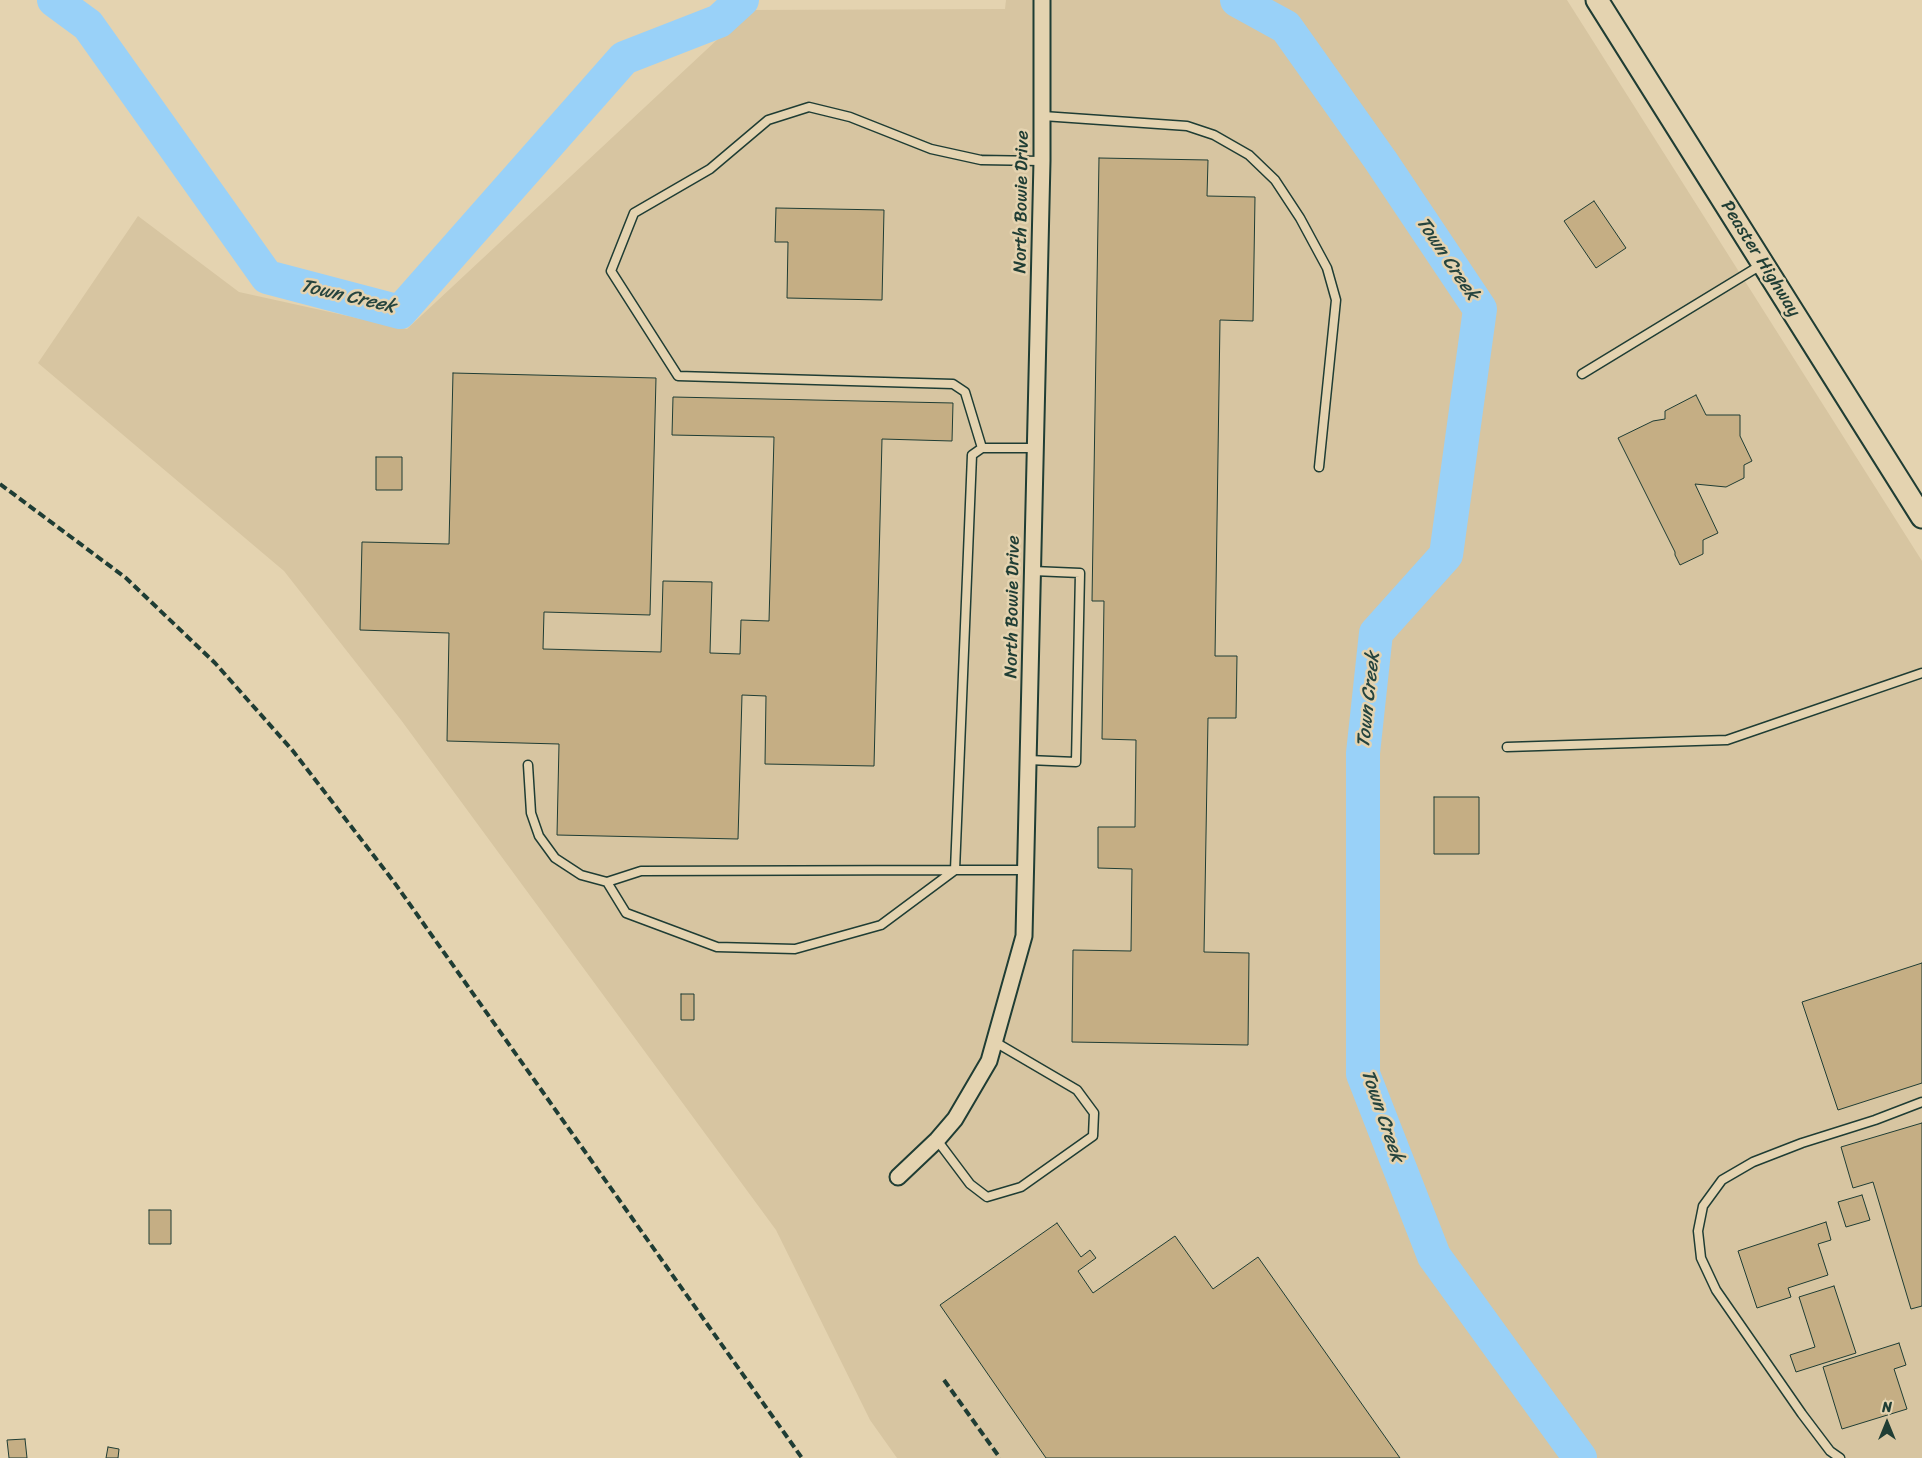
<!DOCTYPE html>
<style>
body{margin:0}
#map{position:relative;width:1922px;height:1458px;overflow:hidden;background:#e4d3b0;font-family:Sriracha,sans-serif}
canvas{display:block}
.north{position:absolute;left:1862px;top:1398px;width:50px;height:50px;-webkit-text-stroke:4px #e4d3b0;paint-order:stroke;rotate:0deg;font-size:14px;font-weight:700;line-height:20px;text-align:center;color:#1f3d34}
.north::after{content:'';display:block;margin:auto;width:18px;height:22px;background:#1f3d34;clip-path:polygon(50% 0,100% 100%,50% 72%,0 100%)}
</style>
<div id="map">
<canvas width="1922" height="1458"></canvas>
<div class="north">N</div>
</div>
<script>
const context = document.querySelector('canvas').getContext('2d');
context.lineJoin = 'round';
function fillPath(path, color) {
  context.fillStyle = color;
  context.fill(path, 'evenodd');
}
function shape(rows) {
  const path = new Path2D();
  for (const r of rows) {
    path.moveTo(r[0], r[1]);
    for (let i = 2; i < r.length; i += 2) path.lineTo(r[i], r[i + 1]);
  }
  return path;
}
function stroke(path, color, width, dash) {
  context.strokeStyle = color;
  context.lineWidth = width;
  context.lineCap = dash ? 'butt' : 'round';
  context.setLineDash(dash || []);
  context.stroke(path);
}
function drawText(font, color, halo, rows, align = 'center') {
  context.font = font + ' Sriracha,sans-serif';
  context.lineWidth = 5;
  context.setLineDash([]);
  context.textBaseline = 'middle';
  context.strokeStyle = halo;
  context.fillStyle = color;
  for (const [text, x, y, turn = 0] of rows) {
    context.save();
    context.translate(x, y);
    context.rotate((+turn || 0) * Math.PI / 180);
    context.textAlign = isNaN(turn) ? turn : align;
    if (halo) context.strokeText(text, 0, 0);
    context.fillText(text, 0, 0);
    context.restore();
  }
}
const built = shape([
 [1006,0,1567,0,1922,561,1922,1458,897,1458,870,1420,776,1230,401,720,284,571,38,363,138,216,239,292,407,329,749,10,1005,9]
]);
const river = shape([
 [54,0,88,25,267,277,400,312,624,58,719,21,742,0],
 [1237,0,1286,27,1381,161,1480,309,1446,555,1376,633,1363,753,1363,1074,1434,1256,1580,1458]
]);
const building = shape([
 [1099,158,1208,160,1207,196,1255,197,1253,321,1220,320,1215,656,1237,656,1236,718,1208,718,1204,952,1249,953,1248,1045,1072,1042,1073,950,1131,951,1132,869,1098,868,1098,827,1135,827,1136,740,1102,739,1104,601,1092,601,1099,158],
 [1594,201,1626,248,1596,268,1564,221,1594,201],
 [776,208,884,210,882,300,787,298,788,242,775,242,776,208],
 [453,373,656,378,650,615,544,612,543,649,661,652,663,581,712,582,710,653,740,654,741,620,769,621,774,437,672,435,673,397,953,403,952,441,882,439,874,766,765,764,766,696,742,695,738,839,557,835,559,744,447,741,449,633,360,630,362,542,449,544,453,373],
 [1696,395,1706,415,1740,415,1740,436,1752,461,1744,465,1744,478,1726,487,1695,484,1718,533,1703,540,1703,554,1680,565,1675,555,1675,552,1618,438,1653,421,1665,419,1665,411,1696,395],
 [376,457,402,457,402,490,376,490,376,457],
 [1434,797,1479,797,1479,854,1434,854,1434,797],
 [1922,963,1922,1083,1838,1110,1802,1002,1922,963],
 [681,994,694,994,694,1020,681,1020,681,994],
 [1922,1123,1922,1306,1911,1309,1873,1182,1853,1188,1841,1147,1922,1123],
 [1862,1195,1870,1220,1846,1227,1838,1202,1862,1195],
 [149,1210,171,1210,171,1244,149,1244,149,1210],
 [1826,1222,1831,1240,1818,1244,1828,1275,1788,1288,1791,1297,1757,1308,1738,1251,1826,1222],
 [1057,1223,1081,1257,1090,1250,1096,1258,1078,1271,1093,1293,1175,1236,1213,1289,1258,1257,1400,1458,1046,1458,940,1305,1057,1223],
 [1834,1286,1856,1353,1796,1372,1790,1355,1815,1347,1799,1297,1834,1286],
 [1899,1343,1906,1365,1894,1369,1907,1409,1842,1429,1823,1367,1899,1343],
 [25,1439,27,1458,9,1458,7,1440,25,1439],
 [108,1447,119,1449,118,1458,106,1458,108,1447]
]);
const lane = shape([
 [1043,116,1187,126,1214,135,1249,155,1275,180,1300,218,1327,268,1336,300,1319,467],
 [1582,374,1761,265],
 [982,448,965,392,953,384,678,376,611,271,634,213,710,169,768,120,809,107,850,117,931,149,981,160,1042,161],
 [1507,747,1727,740,1922,673],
 [1028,760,1076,762,1080,573,1033,571],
 [528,765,531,813,539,836,555,858,581,875,607,882],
 [1026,870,955,870,881,925,795,949,717,947,626,913,607,882,641,871,955,870,972,455,982,448,1035,448],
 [937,1140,970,1184,987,1197,1021,1187,1093,1136,1094,1113,1077,1090,995,1042],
 [1840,1458,1830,1451,1802,1414,1716,1290,1701,1258,1698,1231,1703,1206,1722,1180,1753,1162,1802,1143,1875,1120,1922,1102]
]);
const street = shape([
 [898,1177,937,1140,955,1119,989,1061,1024,936,1042,161,1042,0]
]);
const secondary = shape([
 [1597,0,1922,517]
]);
const rail = shape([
 [0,484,126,578,215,663,293,751,394,882,802,1458],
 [944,1380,1000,1458]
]);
const streetNames = [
 ["North Bowie Drive",1022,202,-89],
 ["Peaster Highway",1760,259,58],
 ["North Bowie Drive",1013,607,-89]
];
const waterNames = [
 ["Town Creek",1447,259,56],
 ["Town Creek",348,297,13],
 ["Town Creek",1369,700,-84],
 ["Town Creek",1382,1116,71]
];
fillPath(built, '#d7c5a1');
stroke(river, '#99d1f8', 34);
fillPath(building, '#c5ae84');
stroke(building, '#1f3d34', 1);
stroke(lane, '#1f3d34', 11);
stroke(street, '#1f3d34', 19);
stroke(secondary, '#1f3d34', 25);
stroke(lane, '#e4d3b0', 8);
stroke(street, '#e4d3b0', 15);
stroke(secondary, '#e4d3b0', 21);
stroke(rail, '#1f3d34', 4, [8, 4]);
drawText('18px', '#1f3d34', '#e4d3b0', streetNames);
drawText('italic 19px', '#25443e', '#e4d3b0', waterNames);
</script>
